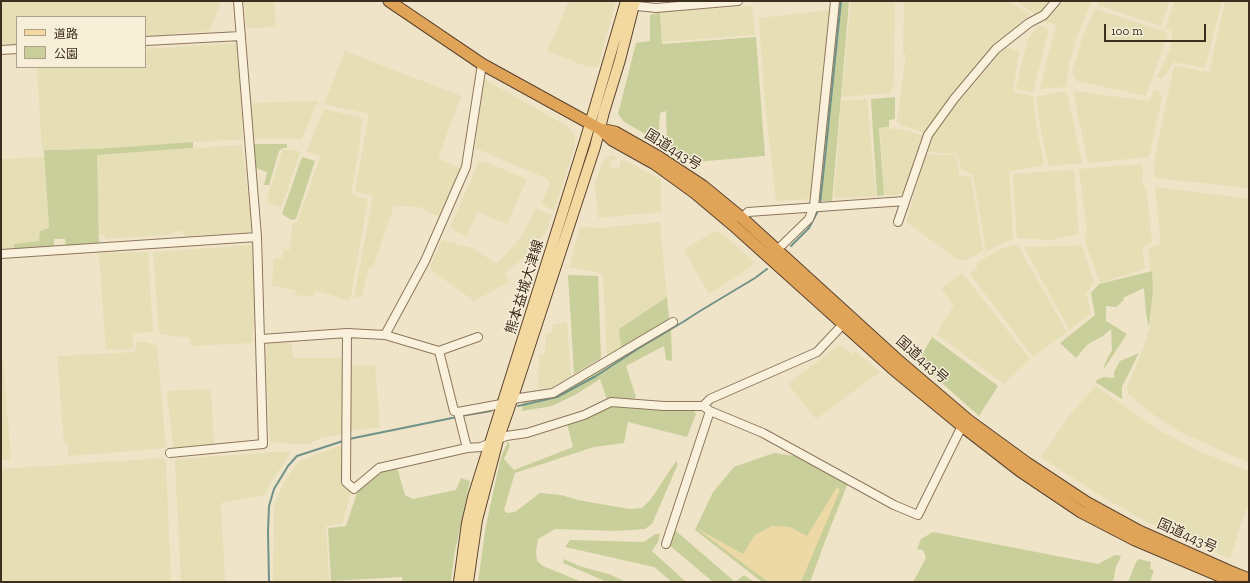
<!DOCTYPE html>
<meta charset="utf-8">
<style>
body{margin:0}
#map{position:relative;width:1250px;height:583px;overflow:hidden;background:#f0e4c8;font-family:"Zilla Slab","Noto Sans JP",serif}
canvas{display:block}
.frame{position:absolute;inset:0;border:2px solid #3d2e20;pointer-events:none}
.legend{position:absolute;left:16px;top:16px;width:130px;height:52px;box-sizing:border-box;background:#f7eed8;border:1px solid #ada18e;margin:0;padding:5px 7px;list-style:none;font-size:12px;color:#3d2e20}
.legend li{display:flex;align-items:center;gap:8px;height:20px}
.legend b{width:20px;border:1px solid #ada18e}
.scale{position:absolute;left:1104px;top:24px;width:102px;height:18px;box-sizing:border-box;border:2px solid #3d2e20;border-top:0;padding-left:5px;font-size:12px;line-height:14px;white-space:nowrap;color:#3d2e20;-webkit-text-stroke:3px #f7eed8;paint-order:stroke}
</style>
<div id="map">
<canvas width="1250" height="583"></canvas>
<div class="frame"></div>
<ul class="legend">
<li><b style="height:5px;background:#f3d9a0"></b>道路</li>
<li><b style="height:11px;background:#c9cf9b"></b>公園</li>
</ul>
<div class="scale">100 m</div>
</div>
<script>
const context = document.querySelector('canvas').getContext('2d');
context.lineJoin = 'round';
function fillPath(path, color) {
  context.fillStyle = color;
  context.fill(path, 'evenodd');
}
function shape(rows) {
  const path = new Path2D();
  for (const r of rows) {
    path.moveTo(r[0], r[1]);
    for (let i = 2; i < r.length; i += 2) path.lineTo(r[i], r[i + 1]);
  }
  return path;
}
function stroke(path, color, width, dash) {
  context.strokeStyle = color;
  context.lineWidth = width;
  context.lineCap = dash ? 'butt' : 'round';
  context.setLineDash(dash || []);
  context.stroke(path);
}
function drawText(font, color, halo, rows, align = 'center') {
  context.font = font + ' "Zilla Slab","Noto Sans JP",serif';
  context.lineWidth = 3;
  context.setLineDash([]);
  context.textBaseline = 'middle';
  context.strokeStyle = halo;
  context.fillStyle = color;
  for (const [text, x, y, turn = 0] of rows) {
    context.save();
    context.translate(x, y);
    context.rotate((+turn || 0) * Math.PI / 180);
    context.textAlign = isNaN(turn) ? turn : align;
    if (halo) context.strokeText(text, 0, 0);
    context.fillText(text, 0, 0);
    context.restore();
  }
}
const farmland = shape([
 [1,1,222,1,209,31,145,36,145,17,17,17,17,45,1,46],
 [244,1,274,1,276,27,249,28,246,25],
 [569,1,616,1,598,67,588,67,547,51],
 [856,1,895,1,894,85,890,93,841,97,851,2],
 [904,1,1009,1,1030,14,994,47,925,133,901,125,897,121,906,55,903,53],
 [1015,1,1050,1,1041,11,1035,14],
 [1062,1,1092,1,1078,33,1069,64,1066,87,1040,89,1056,25,1044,21],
 [1099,1,1170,1,1161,26,1097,5],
 [1174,1,1222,1,1205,68,1173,62,1169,70,1161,79,1157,77,1171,47,1172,31,1166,28],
 [1225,1,1249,1,1249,188,1155,178,1154,175,1155,157,1174,66,1209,72],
 [752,6,755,35,662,42,661,12],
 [1095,9,1168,33,1146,96,1077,81,1072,73,1083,35],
 [832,10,812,199,776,201,765,105,759,18],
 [1039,25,1049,29,1033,92,1019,90,1016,88,1028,39],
 [238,43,243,139,96,149,44,150,42,153,37,67,145,67,145,49],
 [1005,47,1019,51,1013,90,1015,92,1033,96,1038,135,1044,162,1041,166,1009,171,1013,239,986,251,973,175,962,170,958,157,955,154,928,152,925,149,943,121],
 [345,51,461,96,438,158,462,170,441,218,419,207,394,206,373,267,369,267,362,297,354,298,373,196,355,191,369,114,324,104],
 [484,79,567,126,575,136,575,147,554,211,541,204,550,184,548,179,475,148],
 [1154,89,1159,91,1162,99,1149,157,1088,163,1073,91,1150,101],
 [1065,91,1068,97,1082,163,1049,166,1041,132,1036,97],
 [867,99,876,196,834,198,841,101],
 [318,101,302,139,251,139,249,103],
 [324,109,362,118,359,150,351,194,368,199,350,301,315,290,313,297,296,295,295,290,272,286,274,258,282,258,284,249,290,250,293,222,297,222,320,157,307,151],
 [880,128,899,129,924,135,904,194,888,196,884,194],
 [242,145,253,232,184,236,183,230,168,235,106,239,104,235,99,235,96,155],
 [283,149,299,151,300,153,282,206,278,207,268,203,267,198],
 [926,154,954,155,957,158,959,175,971,177,983,251,966,260,957,259,906,222],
 [615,155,615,160,610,161,611,168,620,168,620,161,626,161,661,180,661,212,598,218,595,183,604,159,609,156],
 [45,157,49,229,39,241,14,244,14,249,1,250,1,159],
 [483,161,527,179,507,224,478,212,466,237,450,227,479,162],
 [1140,164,1143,168,1142,182,1146,188,1152,243,1142,247,1145,269,1100,283,1085,242,1087,232,1079,169],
 [1071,170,1074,171,1079,234,1050,240,1017,238,1013,174],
 [1155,187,1249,199,1249,463,1182,433,1154,415,1128,394,1127,386,1141,354,1150,327,1153,291,1148,249,1161,243],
 [536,208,552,215,548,228,532,251,505,273,509,282,474,301,435,273,430,267,442,240,472,248,497,264,521,237],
 [660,222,667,297,619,329,621,348,607,357,603,274,569,267,580,227,600,228],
 [717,232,723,234,754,262,750,268,709,294,684,250,711,233],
 [1079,244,1082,246,1094,283,1086,293,1091,314,1069,330,1024,247,1071,246],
 [253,245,256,301,252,343,191,346,190,338,159,334,153,252],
 [1015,245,1018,246,1067,332,1033,357,970,274,978,267,976,264,983,259,1001,249],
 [148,252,153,332,133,333,133,349,106,350,99,253],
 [962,273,1030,359,1004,384,936,334,954,305,941,288],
 [567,323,571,376,552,388,538,389,539,355,545,354,546,334,552,333,553,324],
 [137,342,147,342,157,346,166,448,68,456,68,444,64,443,57,356,135,352],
 [268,343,291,343,293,358,343,358,344,434,323,437,308,444,270,443,265,347],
 [839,345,852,354,855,351,880,372,816,419,788,384],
 [3,359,11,460,1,460,1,360],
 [349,365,375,365,380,428,348,430],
 [1096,386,1157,429,1201,452,1249,471,1249,503,1242,521,1230,559,1147,522,1096,493,1041,457,1071,413],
 [211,389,214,444,173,448,167,391],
 [343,445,344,483,352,487,342,524,326,526,329,580,304,582,273,582,274,504,286,479,298,462,322,452],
 [290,451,289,456,273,479,265,495,221,503,225,582,181,582,175,463,176,459],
 [164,458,166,463,171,582,1,582,1,469]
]);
const green = shape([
 [849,2,832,201,818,201,838,3],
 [660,12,662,44,756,37,765,156,696,162,667,146,666,111,660,113,658,141,624,122,618,114,636,43,650,41,650,15],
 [895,97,895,119,889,120,889,127,879,128,884,195,877,196,871,99],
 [193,142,193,148,97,155,99,244,66,247,65,239,54,239,54,246,14,249,14,244,39,241,40,231,49,228,44,150,96,149],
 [254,144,287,144,287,148,283,148,279,151,269,185,264,185,267,172,256,168],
 [302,157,315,161,296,219,291,220,282,214],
 [1152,271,1153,291,1149,327,1146,314,1144,288,1123,298,1124,300,1116,307,1106,306,1106,321,1127,334,1104,369,1105,363,1112,350,1111,329,1103,336,1088,344,1076,358,1060,343,1095,315,1091,293,1099,284],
 [568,275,598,276,601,358,574,374],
 [667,297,669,318,664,323,621,348,619,329],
 [671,327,672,361,666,360,664,346,626,366,636,397,630,401,631,408,663,410,693,410,696,414,687,437,628,422,624,443,594,447,515,473,504,510,507,513,515,512,540,493,561,495,578,500,629,509,642,508,651,499,676,461,678,464,652,524,645,529,617,531,555,529,538,539,536,552,537,561,543,566,582,582,478,582,486,525,501,457,508,441,510,446,504,459,514,470,573,447,567,424,610,408,600,379,575,395,552,406,522,411,523,400,555,395],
 [932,337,998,386,979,416,918,362],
 [1139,353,1122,387,1122,399,1095,382,1098,379,1104,377,1114,378,1114,372,1120,361],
 [774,453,795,456,848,483,827,536,810,582,762,582,695,530,713,492,734,467],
 [396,467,398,471,405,495,413,499,456,490,461,478,470,481,454,556,451,582,402,582,402,577,331,581,328,528,346,526,359,487,379,471],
 [675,530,735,582,744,575,754,582,713,582,669,545],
 [933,532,1098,564,1115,555,1121,556,1116,567,1113,582,913,582,926,558,923,550,917,549,921,539],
 [655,534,660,534,658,542,652,551,686,582,672,582,654,567,565,547,570,540,644,542],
 [564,559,579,566,609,574,626,582,607,582,563,563],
 [1139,559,1151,562,1150,569,1154,570,1150,582,1128,582,1136,562]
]);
const sand = shape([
 [837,487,840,490,801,582,768,582,696,528,743,554,755,535,772,526,790,527,807,536]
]);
const stream = shape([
 [820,204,825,158,841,1],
 [791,246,809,228,819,209],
 [518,406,557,397,596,376,639,348,683,322,700,311,755,278,767,269],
 [461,416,491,411],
 [349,439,457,417],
 [269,582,268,531,269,506,274,489,288,466,297,456,343,441]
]);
const minor = shape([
 [628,5,656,8,738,1],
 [145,41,241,36],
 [1,50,17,49],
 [742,218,748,212,905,201],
 [898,222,928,135,954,99,996,49,1029,23,1044,15,1056,1],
 [777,250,809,219,814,206,835,1],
 [1,254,257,237],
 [347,333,346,482,354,489,379,468,467,448,481,447,506,436,527,433,584,415,611,402,664,406,703,406,710,399,817,352,847,320],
 [385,335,425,261,466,167,482,64],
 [261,339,347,333,385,335,439,351,454,411,458,412,467,448],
 [439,351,478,337],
 [703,406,710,411,763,433,894,505,918,515,962,426,966,422],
 [458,412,496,405,519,398,553,393,673,322],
 [170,453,263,444,257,237,238,1],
 [666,544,710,411]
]);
const major = shape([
 [459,582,467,523,473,497,585,141,626,1],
 [468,582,477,520,498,440,512,400,595,147,604,112,620,60,635,1]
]);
const highway = shape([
 [389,1,482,64,600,129,612,140,655,164,695,193,733,225,893,369,962,426,1020,471,1081,512,1135,540,1234,582],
 [600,129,615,132,659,157,703,186,742,218,900,362,968,420,1027,463,1086,502,1139,531,1229,571,1249,579]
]);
const streetNames = [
 ["国道443号",673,150,32],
 ["熊本益城大津線",525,287,-73],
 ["国道443号",922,360,41],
 ["国道443号",1187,536,24]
];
fillPath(farmland, '#e6deb5');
fillPath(green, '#c9cf9b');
fillPath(sand, '#ecd9a5');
stroke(stream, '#6f938a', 2);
stroke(minor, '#8d765c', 10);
stroke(major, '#5b4430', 12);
stroke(highway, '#5b4430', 13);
stroke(minor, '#faf1dc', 8);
stroke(major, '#f3d9a0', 10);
stroke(highway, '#e0a458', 11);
drawText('14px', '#3d2e20', '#f7eed8', streetNames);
</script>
